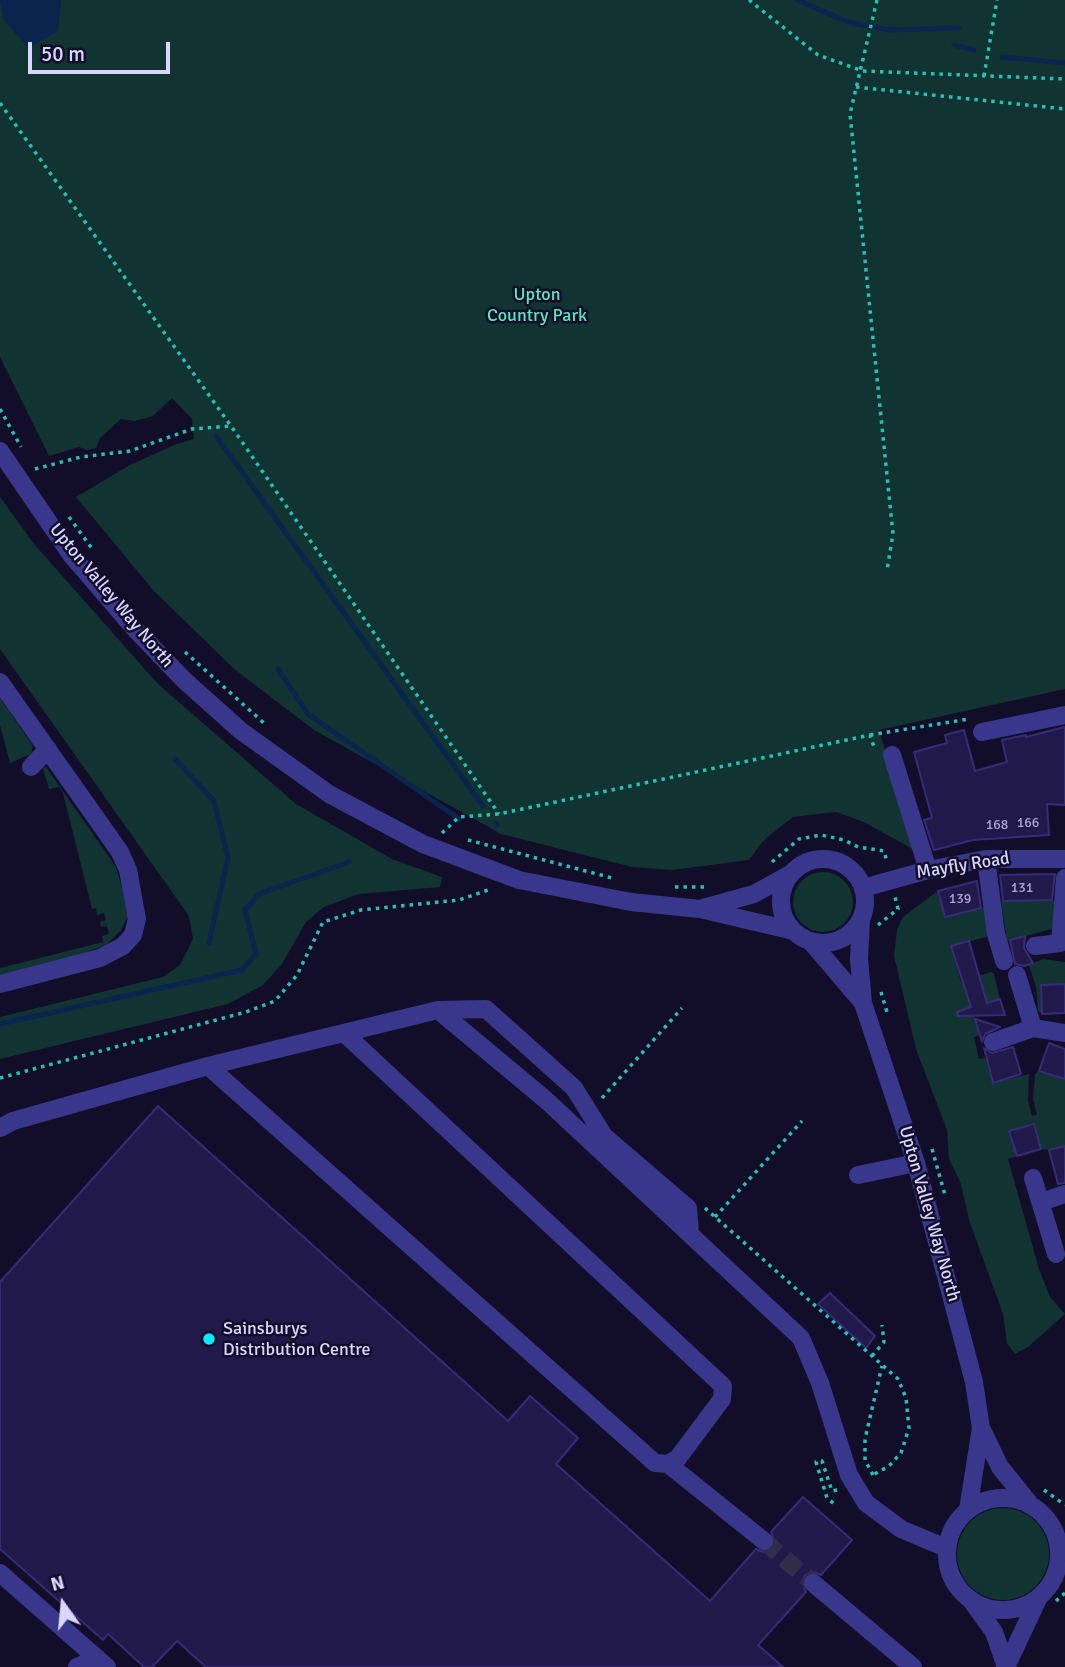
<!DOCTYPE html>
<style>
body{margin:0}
#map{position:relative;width:1065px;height:1667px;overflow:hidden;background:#120e29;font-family:Signika,sans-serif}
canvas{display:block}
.north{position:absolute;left:28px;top:1569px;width:70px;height:70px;-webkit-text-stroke:5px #120e29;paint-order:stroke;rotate:345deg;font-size:19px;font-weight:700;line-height:28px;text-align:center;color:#dad6ff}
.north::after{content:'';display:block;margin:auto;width:24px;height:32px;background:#dad6ff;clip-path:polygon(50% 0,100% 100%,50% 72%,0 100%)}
.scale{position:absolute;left:28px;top:42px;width:142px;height:32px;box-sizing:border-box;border:4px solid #dad6ff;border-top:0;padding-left:9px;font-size:21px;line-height:24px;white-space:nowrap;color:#dad6ff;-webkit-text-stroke:5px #120e29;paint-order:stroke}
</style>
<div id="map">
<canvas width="1065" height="1667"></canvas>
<div class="north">N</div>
<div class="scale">50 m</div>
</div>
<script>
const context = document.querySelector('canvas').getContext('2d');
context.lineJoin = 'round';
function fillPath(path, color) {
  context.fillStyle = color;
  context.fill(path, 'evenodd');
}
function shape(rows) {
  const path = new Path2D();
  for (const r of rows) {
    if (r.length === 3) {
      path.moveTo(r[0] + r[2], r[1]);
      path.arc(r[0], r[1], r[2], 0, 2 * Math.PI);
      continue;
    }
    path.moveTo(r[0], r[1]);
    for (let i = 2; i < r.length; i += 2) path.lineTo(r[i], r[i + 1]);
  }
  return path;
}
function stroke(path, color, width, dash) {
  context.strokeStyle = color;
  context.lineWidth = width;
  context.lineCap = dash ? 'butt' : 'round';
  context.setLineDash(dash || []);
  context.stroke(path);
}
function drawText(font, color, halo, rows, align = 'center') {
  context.font = font + ' Signika,sans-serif';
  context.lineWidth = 5;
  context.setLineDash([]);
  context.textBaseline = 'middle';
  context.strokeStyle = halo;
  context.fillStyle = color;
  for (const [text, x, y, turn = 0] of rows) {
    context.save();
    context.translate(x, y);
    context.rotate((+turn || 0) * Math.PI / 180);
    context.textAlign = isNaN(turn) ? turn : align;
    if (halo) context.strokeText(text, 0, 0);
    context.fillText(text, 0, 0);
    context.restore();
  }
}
const green = shape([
 [0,0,1065,0,1065,689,879,730,916,851,864,822,836,812,793,817,764,840,749,860,672,870,632,867,501,834,314,730,233,668,153,590,76,497,128,466,174,445,194,439,192,419,172,398,153,416,135,421,121,419,100,438,96,448,87,450,79,447,49,456,0,357],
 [0,497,34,544,158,684,296,804,392,859,442,877,440,887,359,894,324,907,306,922,282,964,263,985,228,1004,0,1059,0,1017,163,977,180,965,193,939,189,916,0,649],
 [0,698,33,746,31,754,10,763,0,725],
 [46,767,116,867,129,914,121,930,107,944,81,955,0,975,0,968,103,942,102,936,109,934,107,926,101,927,100,922,106,920,104,913,97,915,96,908,92,909,63,793,59,787,49,789,43,768],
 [823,902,30],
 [938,891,945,917,985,907,991,932,986,937,951,946,961,982,991,972,994,974,1000,999,972,1008,980,1035,974,1037,979,1059,985,1058,993,1083,1029,1074,1028,1101,1032,1116,1037,1115,1033,1099,1035,1074,1039,1071,1065,1079,1065,1146,1049,1150,1041,1149,1034,1124,1010,1131,1017,1156,1008,1159,1039,1269,1050,1297,1065,1314,1028,1347,1015,1354,1007,1343,1003,1314,969,1220,961,1184,949,1159,947,1130,916,1049,894,956,897,930,903,917],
 [1056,900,1055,926,1052,929,1007,941,1001,901],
 [1043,959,1065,962,1065,984,1041,985,1042,1014,1038,1011,1036,987,1029,965],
 [1003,1554,46]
]);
const water = shape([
 [0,0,61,0,58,31,28,48,3,19]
]);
const stream = shape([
 [797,0,848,22,890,30,960,28],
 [954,45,974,50],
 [1002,57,1065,63],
 [216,436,483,806],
 [278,669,308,714,459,819],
 [175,759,214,801,228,858,209,943],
 [496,823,497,825],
 [0,1024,242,970,256,954,245,910,259,894,349,862]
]);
const building = shape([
 [1065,727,1065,805,1047,804,1049,835,973,840,934,850,924,820,932,818,914,752,947,743,945,735,964,730,975,771,1007,762,1002,740,1026,735,1026,737,1065,727],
 [1055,874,1052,900,1003,901,1000,875,1055,874],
 [977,881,981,908,945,917,938,891,977,881],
 [1025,936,1024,948,1033,963,1024,966,1015,964,1010,940,1025,936],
 [969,941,987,1003,1000,999,1005,1015,958,1016,957,1012,971,1007,951,946,969,941],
 [1065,984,1065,1013,1042,1014,1041,985,1065,984],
 [975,1019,1000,1027,985,1034,982,1042,975,1019],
 [1049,1043,1065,1049,1065,1079,1039,1071,1049,1043],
 [1013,1047,1021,1074,993,1083,984,1048,992,1053,1013,1047],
 [158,1106,508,1421,530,1396,578,1438,556,1464,710,1601,756,1549,763,1552,772,1549,775,1542,771,1532,803,1497,852,1540,821,1575,814,1572,805,1575,802,1582,806,1592,758,1645,783,1667,206,1667,177,1641,152,1667,144,1667,108,1634,103,1640,0,1549,0,1282,158,1106],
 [1034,1124,1041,1149,1017,1156,1009,1131,1034,1124],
 [1065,1146,1065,1183,1058,1184,1049,1150,1065,1146],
 [830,1293,875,1336,866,1348,818,1304,830,1293]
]);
const minorTunnel = shape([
 [764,1541,813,1583]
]);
const path = shape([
 [749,0,818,55,863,71,1065,79],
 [877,0,850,114,893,534,887,570],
 [984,76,997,0],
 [856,87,1065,109],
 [0,103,231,426,499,814],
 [0,409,21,447],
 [35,469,81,457,130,451,192,429,231,426],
 [69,517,93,550],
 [185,652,265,724],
 [870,735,969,719],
 [442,833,459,817,499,814,870,735,875,750],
 [468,840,616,879],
 [772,862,799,839,821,835,844,840,858,847,884,851,887,862],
 [675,887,709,887],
 [878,925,898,909,895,897],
 [881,992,887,1012],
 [0,1078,246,1012,275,1001,297,975,323,922,361,910,459,900,491,889],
 [602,1098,682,1008],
 [932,1149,945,1195],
 [705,1208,898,1379,906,1398,909,1428,901,1453,889,1466,871,1476],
 [715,1217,802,1121],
 [872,1356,884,1342,882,1325],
 [873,1475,865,1460,865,1439,882,1366],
 [837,1490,832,1491,822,1461,816,1462,827,1498,837,1506],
 [1044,1490,1065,1505],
 [1056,1601,1065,1593]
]);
const minor = shape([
 [0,451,72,556,134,628,184,680,241,731,329,794,423,844,519,880,631,902,700,909,794,931],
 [0,682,120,852,128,870,137,919,133,935,123,946,100,958,0,984],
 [982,732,1065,715],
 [892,755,928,870],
 [31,767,48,749],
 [823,901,42],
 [986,859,996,934,1004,961],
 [863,888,928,870,986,859,1065,859],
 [703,908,754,894,790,874],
 [861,920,859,959,863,1003,916,1163,974,1382,981,1428,968,1510],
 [811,942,863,1003],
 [1035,946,1060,943,1065,878],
 [1017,975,1033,1028,1065,1033],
 [438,1010,486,1009,574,1088,604,1136,688,1208,690,1234],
 [993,1042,1033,1028],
 [208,1066,655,1463,668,1464,678,1458,722,1399,723,1386,344,1033],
 [0,1128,13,1121,208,1066,438,1010,546,1100,801,1338,820,1383,849,1475,866,1503,901,1529,946,1548],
 [858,1175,916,1163],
 [1033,1178,1056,1254],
 [1041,1202,1065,1194],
 [981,1428,1000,1467,1029,1503],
 [668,1464,764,1541],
 [1003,1554,56],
 [0,1573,107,1667],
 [813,1583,913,1667],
 [973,1603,994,1632,1006,1667],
 [77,1667,97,1658],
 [1006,1667,1039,1597]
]);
const markers = [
 [209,1339,7,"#02ecff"]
];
const numberNames = [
 ["166",1028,823],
 ["168",997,825],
 ["131",1022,888],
 ["139",960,899]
];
const parkNames = [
 ["Upton",537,295],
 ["Country Park",537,316]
];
const streetNames = [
 ["Upton Valley Way North",111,596,50],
 ["Mayfly Road",963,866,-9],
 ["Upton Valley Way North",929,1214,74]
];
const poiNames = [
 ["Sainsburys",223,1329],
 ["Distribution Centre",223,1350]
];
fillPath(green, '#113331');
fillPath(water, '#09244d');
stroke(stream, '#09244d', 5);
fillPath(building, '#22194b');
stroke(building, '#372a79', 2);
stroke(minorTunnel, '#302c49', 18, [18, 9]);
stroke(path, '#28c1b4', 3.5, [3.5, 5]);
stroke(minor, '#38378b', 18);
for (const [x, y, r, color] of markers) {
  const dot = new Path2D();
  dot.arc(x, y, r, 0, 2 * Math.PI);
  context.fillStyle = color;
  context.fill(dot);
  stroke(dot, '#120e29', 2.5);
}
drawText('14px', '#aca7d2', null, numberNames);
drawText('18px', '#5ae7c0', '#120e29', parkNames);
drawText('18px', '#dad6ff', '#120e29', streetNames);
drawText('18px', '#dad6ff', '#120e29', poiNames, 'left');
</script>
